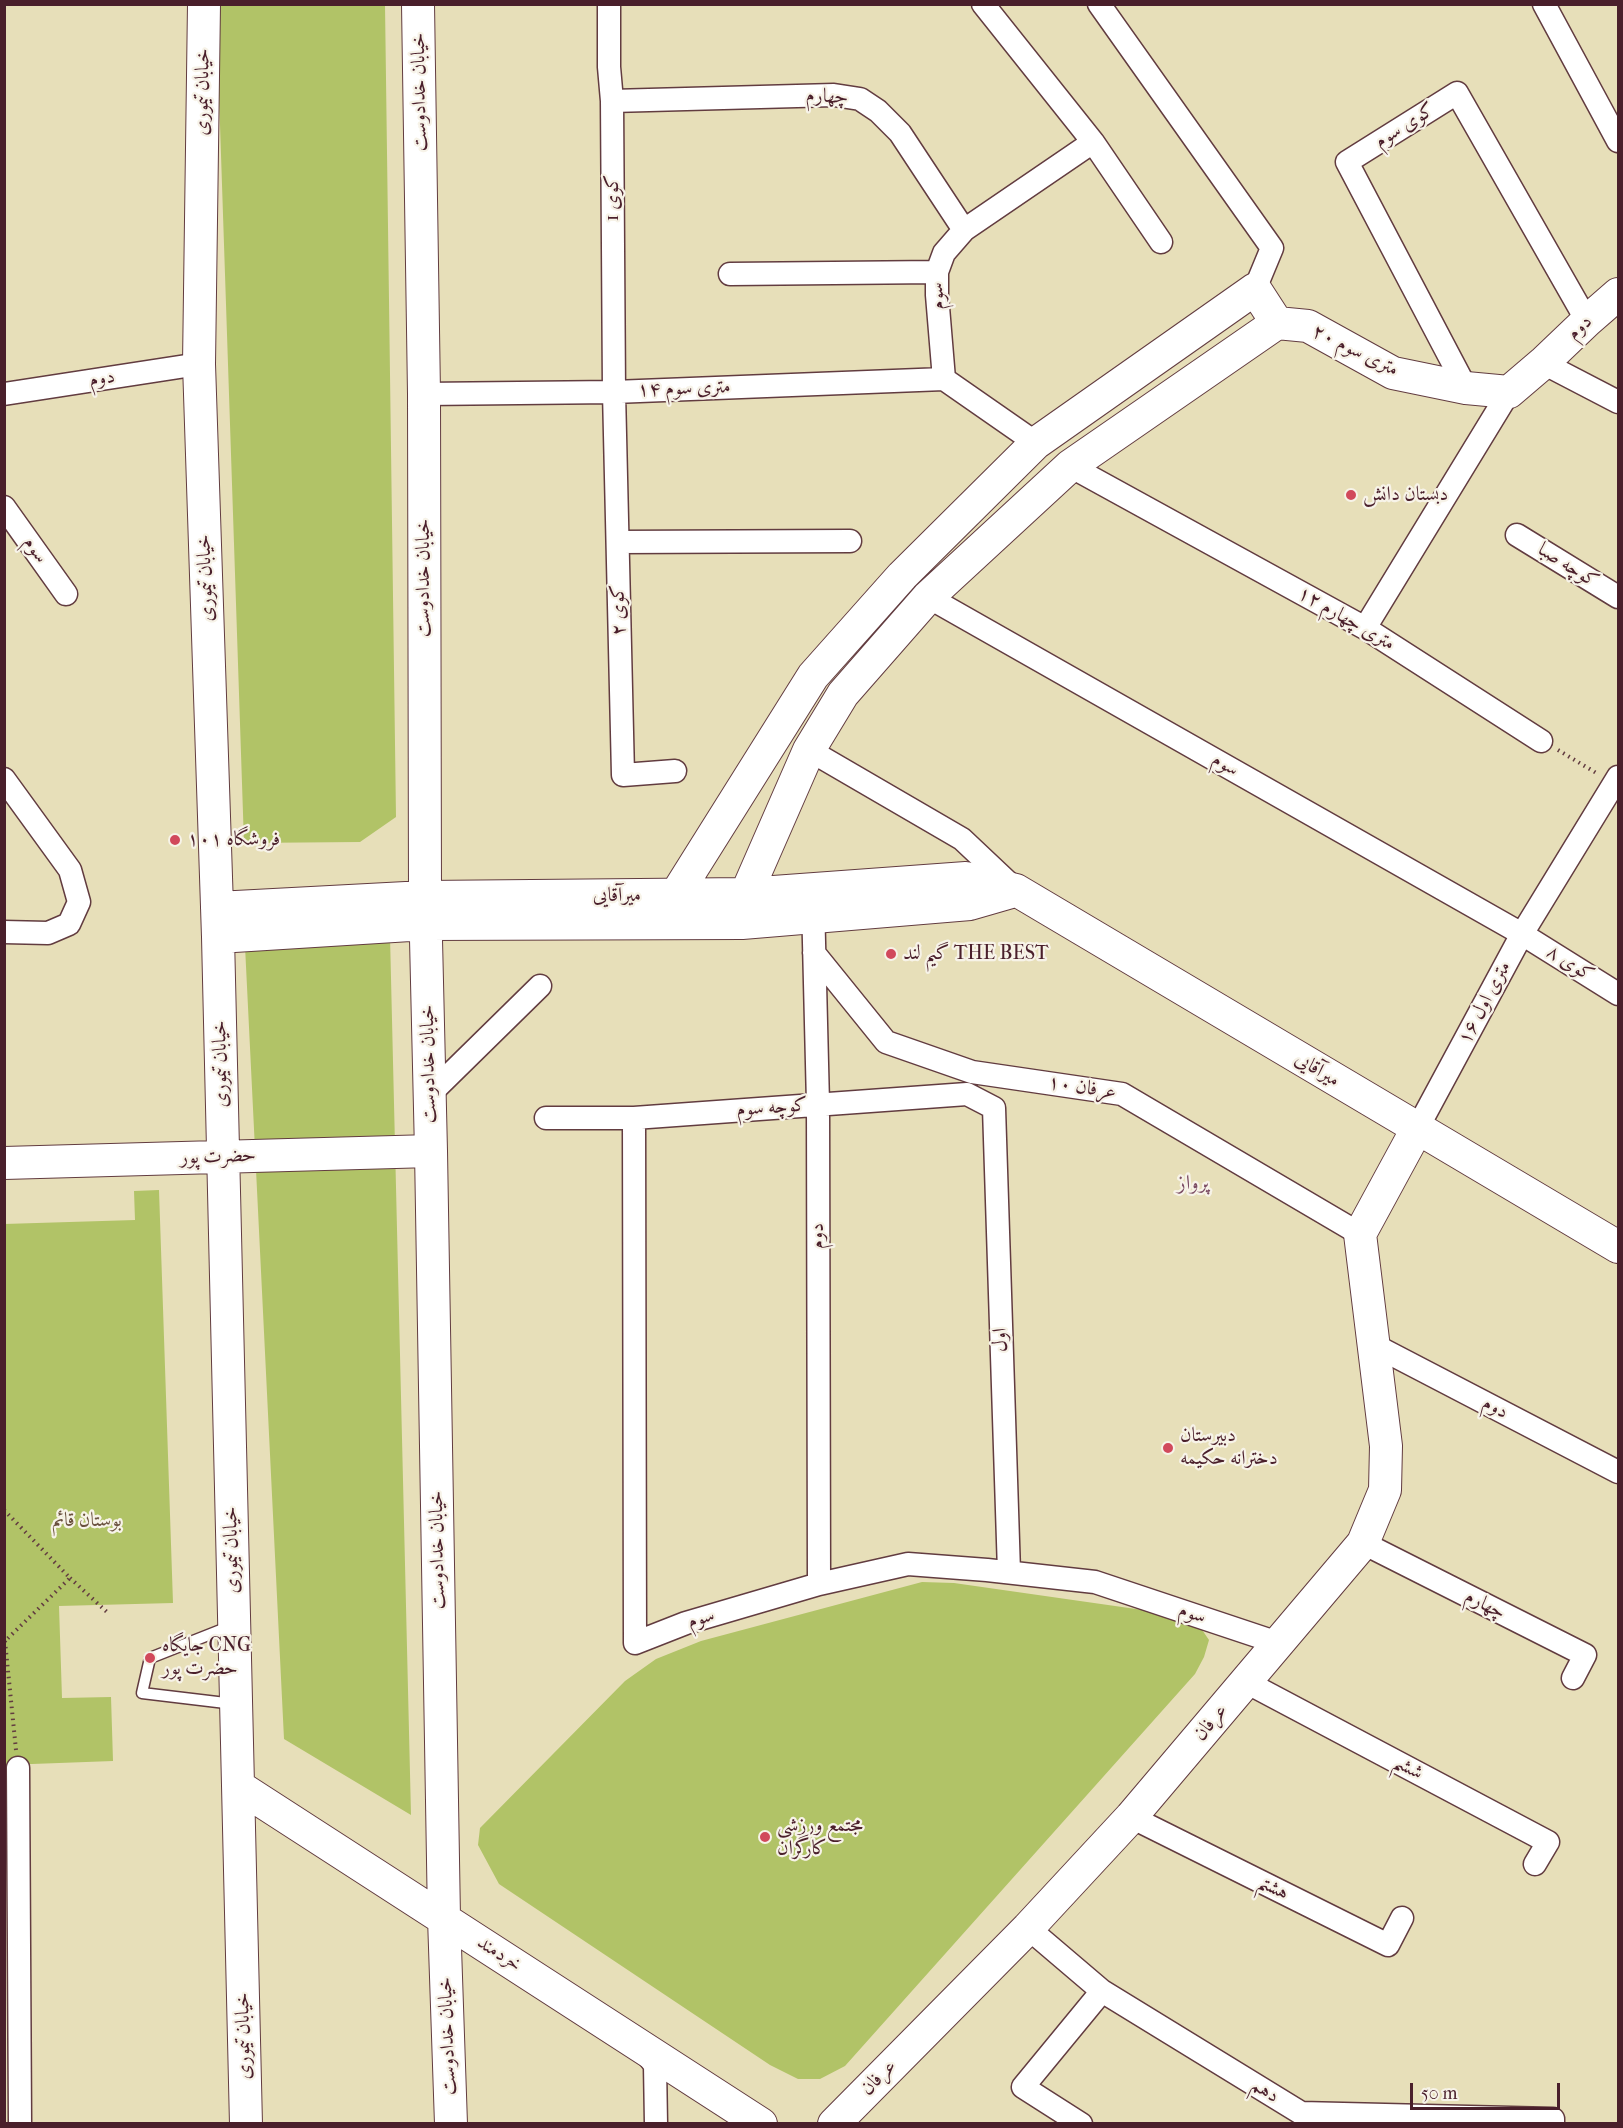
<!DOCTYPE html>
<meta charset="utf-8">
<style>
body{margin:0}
#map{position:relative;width:1623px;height:2128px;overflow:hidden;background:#e7dfb9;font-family:"IM FELL French Canon",serif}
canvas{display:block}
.frame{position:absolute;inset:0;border:6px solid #4a1f2b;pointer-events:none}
.scale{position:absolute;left:1410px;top:2083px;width:150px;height:27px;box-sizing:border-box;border:3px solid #4a1f2b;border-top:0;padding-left:8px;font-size:18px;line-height:21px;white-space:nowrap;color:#4a1f2b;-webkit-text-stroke:4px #f7f3e8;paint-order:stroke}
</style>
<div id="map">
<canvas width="1623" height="2128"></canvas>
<div class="frame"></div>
<div class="scale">50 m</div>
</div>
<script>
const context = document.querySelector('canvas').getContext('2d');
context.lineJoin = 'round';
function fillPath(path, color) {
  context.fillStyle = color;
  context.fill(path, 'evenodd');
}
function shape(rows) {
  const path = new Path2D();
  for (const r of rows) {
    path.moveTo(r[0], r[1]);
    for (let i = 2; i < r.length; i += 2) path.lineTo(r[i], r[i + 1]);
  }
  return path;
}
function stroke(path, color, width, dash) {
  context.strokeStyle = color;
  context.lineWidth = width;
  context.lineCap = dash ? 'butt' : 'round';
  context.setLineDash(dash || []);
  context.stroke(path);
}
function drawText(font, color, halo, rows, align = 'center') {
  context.font = font + ' "IM FELL French Canon",Amiri,serif';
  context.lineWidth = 4.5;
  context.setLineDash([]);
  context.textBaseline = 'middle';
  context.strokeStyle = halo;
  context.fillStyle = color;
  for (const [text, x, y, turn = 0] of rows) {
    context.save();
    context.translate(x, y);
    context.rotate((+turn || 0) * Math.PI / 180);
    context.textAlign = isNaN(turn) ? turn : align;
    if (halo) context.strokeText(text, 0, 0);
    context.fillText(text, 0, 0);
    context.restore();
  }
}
const green = shape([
 [216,5,385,5,396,817,360,842,244,843],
 [390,936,411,1815,284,1739,245,946],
 [159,1190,173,1603,59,1606,62,1698,111,1697,113,1761,5,1765,4,1224,135,1220,134,1191],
 [922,1582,954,1583,1157,1612,1196,1621,1209,1640,1204,1657,1195,1674,845,2066,820,2079,798,2079,770,2065,499,1884,478,1845,480,1828,625,1681,656,1659,701,1641]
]);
const path = shape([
 [1558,750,1598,774],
 [4,1510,70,1578,5,1641],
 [70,1578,108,1613],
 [5,1641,16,1750]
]);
const lane = shape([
 [231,1626,150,1658,142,1693,234,1704]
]);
const street = shape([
 [609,4,609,67,612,101,614,392,623,775,675,771],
 [983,4,1093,142,1161,242],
 [1099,4,1272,248,1255,289],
 [1544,4,1618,141],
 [612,101,834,95,860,99,878,111,900,133,964,230,944,253,937,272],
 [964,230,1093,142],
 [730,274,937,272,937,295,944,379,1036,443],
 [1543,363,1618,402],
 [1466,388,1347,162,1457,93,1587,321],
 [4,394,199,364],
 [424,394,614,392,944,379],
 [1070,466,1365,628,1541,741],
 [4,507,66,594],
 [1517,535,1618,597],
 [618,542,850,541],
 [928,597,1522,934,1618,994],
 [1365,628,1509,392],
 [809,750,962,839,1015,889],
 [4,779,70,870,79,902,69,924,48,933,4,932],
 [813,902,818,1104,819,1584],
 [814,953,886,1042,972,1072,1122,1094,1360,1234],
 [429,1095,540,986],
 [546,1118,634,1118,967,1094,994,1108,1009,1572],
 [634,1118,635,1643,686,1623,819,1584,908,1564,987,1570,1095,1582,1278,1643],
 [1417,1129,1522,934,1618,777],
 [1372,1344,1618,1472],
 [1363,1543,1585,1655,1573,1678],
 [1246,1682,1548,1842,1535,1864],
 [18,1768,20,2124],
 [1131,1817,1388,1945,1402,1918],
 [1028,1928,1102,1991,1301,2113,1553,2119,1553,2124],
 [642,2048,655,2065,656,2124],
 [1081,2124,1023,2087,1102,1991]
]);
const secondary = shape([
 [204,4,199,364,218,937,246,2124],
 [418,4,424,394,425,897,431,1151,444,1918,451,2124],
 [217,908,425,897,746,894,966,878,1016,890,1618,1247],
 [671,923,675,896,813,676,902,576,1036,443,1255,289,1277,323,1308,326,1393,373,1466,388,1509,392,1543,363,1587,321,1618,294],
 [742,923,746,894,809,750,843,694,928,597,1070,466,1277,323],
 [218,937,426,924,742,923,970,904,1015,891],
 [4,1163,431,1151],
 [238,1786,761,2124],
 [834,2124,1028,1928,1131,1817,1363,1543,1385,1490,1386,1446,1360,1234,1417,1129]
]);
const markers = [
 [1351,495,6,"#d1495b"],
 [175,840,6,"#d1495b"],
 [891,954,6,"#d1495b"],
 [1168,1448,6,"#d1495b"],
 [150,1658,6,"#d1495b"],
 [765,1837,6,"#d1495b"]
];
const streetNames = [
 ["خیابان تیموری",203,92,-89],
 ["خیابان خدادوست",420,92,-91],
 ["چهارم",827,97,3],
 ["کوی سوم",1405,126,-32],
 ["کوی 1",613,198,-90],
 ["سوم",938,296,-92],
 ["دوم",1580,328,-43],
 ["۲۰ متری سوم",1355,351,26],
 ["دوم",102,379,-9],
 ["۱۴ متری سوم",684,389,-2],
 ["سوم",35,550,55],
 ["کوچه صبا",1568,566,32],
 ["خیابان تیموری",206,578,-92],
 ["خیابان خدادوست",424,578,-90],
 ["کوی ۲",619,610,-91],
 ["۱۲ متری چهارم",1346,619,30],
 ["سوم",1225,765,30],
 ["میرآقایی",617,896],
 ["کوی ۸",1570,964,32],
 ["۱۶ متری اول",1485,1003,-62],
 ["خیابان تیموری",221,1064,-91],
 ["خیابان خدادوست",429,1064,-91],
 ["میرآقایی",1317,1070,31],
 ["عرفان ۱۰",1082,1088,9],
 ["کوچه سوم",772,1108,-4],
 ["حضرت پور",218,1157,-2],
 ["دوم",818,1236,-90],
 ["اول",1001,1340,-92],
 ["دوم",1495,1408,27],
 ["خیابان تیموری",232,1550,-91],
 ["خیابان خدادوست",438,1550,-91],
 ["چهارم",1485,1605,27],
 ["سوم",1192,1614,18],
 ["سوم",701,1619,-17],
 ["عرفان",1211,1723,-50],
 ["ششم",1408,1768,28],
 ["هشتم",1273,1888,26],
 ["خردمند",499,1954,33],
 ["خیابان تیموری",244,2036,-91],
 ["خیابان خدادوست",448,2036,-92],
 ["عرفان",879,2078,-45],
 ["دهم",1265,2091,32]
];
const poiNames = [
 ["دبستان دانش",1363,495],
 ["فروشگاه ۱۰۱",187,840],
 ["گیم لند THE BEST",903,954],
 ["دبیرستان",1180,1436],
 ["دخترانه حکیمه",1180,1459],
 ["جایگاه CNG",162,1646],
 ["حضرت پور",162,1669],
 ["مجتمع ورزشی",777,1826],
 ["کارگران",777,1849]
];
const parkNames = [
 ["بوستان قائم",87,1521]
];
const neighbourhoodNames = [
 ["پرواز",1193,1184]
];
fillPath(green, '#b1c367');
stroke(lane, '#623c40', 13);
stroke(street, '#623c40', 25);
stroke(secondary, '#623c40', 34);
stroke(path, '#623c40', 4, [1.5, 4.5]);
stroke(lane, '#fff', 10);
stroke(street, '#fff', 22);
stroke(secondary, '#fff', 32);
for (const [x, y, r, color] of markers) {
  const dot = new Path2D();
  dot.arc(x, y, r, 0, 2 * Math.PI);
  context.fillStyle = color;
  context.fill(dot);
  stroke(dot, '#f7f3e8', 2);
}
drawText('20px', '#4a1f2b', '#f7f3e8', streetNames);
drawText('20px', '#4a1f2b', '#f7f3e8', poiNames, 'left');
drawText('20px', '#69503d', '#f7f3e8', parkNames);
drawText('21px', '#7b4c63', '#f7f3e8', neighbourhoodNames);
</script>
